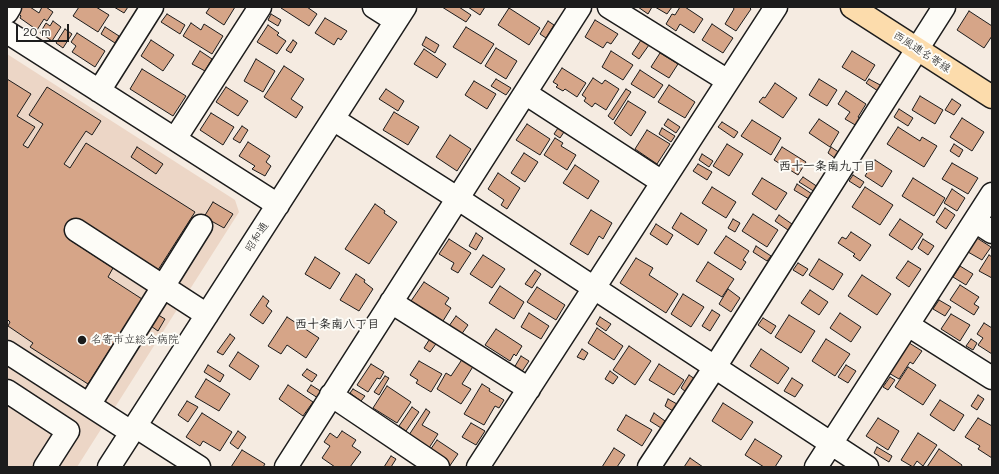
<!DOCTYPE html>
<meta charset="utf-8">
<style>
body{margin:0}
#map{position:relative;width:999px;height:474px;overflow:hidden;background:#f5ebe1;font-family:Mali,sans-serif}
canvas{display:block}
.frame{position:absolute;inset:0;border:8px solid #1c1c1c;pointer-events:none}
.scale{position:absolute;left:16px;top:24px;width:53px;height:18px;box-sizing:border-box;border:2px solid #1c1c1c;border-top:0;padding-left:5px;font-size:12px;line-height:14px;white-space:nowrap;color:#1c1c1c;-webkit-text-stroke:3px #fdfcf7;paint-order:stroke}
</style>
<div id="map">
<canvas width="999" height="474"></canvas>
<div class="frame"></div>
<div class="scale">20 m</div>
</div>
<script>
const context = document.querySelector('canvas').getContext('2d');
context.lineJoin = 'round';
function fillPath(path, color) {
  context.fillStyle = color;
  context.fill(path, 'evenodd');
}
function shape(rows) {
  const path = new Path2D();
  for (const r of rows) {
    path.moveTo(r[0], r[1]);
    for (let i = 2; i < r.length; i += 2) path.lineTo(r[i], r[i + 1]);
  }
  return path;
}
function stroke(path, color, width, dash) {
  context.strokeStyle = color;
  context.lineWidth = width;
  context.lineCap = dash ? 'butt' : 'round';
  context.setLineDash(dash || []);
  context.stroke(path);
}
function drawText(font, color, halo, rows, align = 'center') {
  context.font = font + ' Mali,"Klee One",sans-serif';
  context.lineWidth = 4;
  context.setLineDash([]);
  context.textBaseline = 'middle';
  context.strokeStyle = halo;
  context.fillStyle = color;
  for (const [text, x, y, turn = 0] of rows) {
    context.save();
    context.translate(x, y);
    context.rotate((+turn || 0) * Math.PI / 180);
    context.textAlign = isNaN(turn) ? turn : align;
    if (halo) context.strokeText(text, 0, 0);
    context.fillText(text, 0, 0);
    context.restore();
  }
}
const built = shape([
 [7,54,235,200,239,212,77,467,7,467]
]);
const building = shape([
 [22,7,30,7,39,13,42,7,46,7,53,12,47,21,44,19,37,30,20,18,21,16,18,13,22,7],
 [79,7,96,7,109,15,98,32,73,16,79,7],
 [114,7,128,7,124,13,114,7],
 [210,7,235,7,224,25,206,13,210,7],
 [282,7,307,7,317,14,309,26,281,8,282,7],
 [442,7,459,7,471,15,466,22,442,7],
 [468,7,485,7,480,15,468,7],
 [638,7,652,7,648,14,638,7],
 [655,7,672,7,667,14,655,7],
 [680,7,685,7,703,19,694,33,680,24,676,31,666,24,672,14,675,15,680,7],
 [733,7,749,7,751,9,736,31,725,24,734,9,733,7],
 [509,8,540,28,529,45,498,25,509,8],
 [969,11,992,26,992,36,984,48,957,30,969,11],
 [167,14,185,25,180,34,161,22,167,14],
 [271,14,281,20,278,26,268,20,271,14],
 [325,18,347,31,341,40,338,38,334,45,315,33,325,18],
 [595,20,618,34,611,44,607,42,603,48,585,37,595,20],
 [53,21,61,27,52,41,40,33,46,23,50,26,53,21],
 [548,21,554,25,546,38,540,34,548,21],
 [191,23,201,30,204,24,223,36,212,54,183,36,191,23],
 [712,24,733,38,723,53,702,40,712,24],
 [268,25,279,33,277,35,286,41,277,54,257,42,268,25],
 [105,27,119,36,115,43,101,34,105,27],
 [466,27,494,44,481,64,453,47,466,27],
 [65,29,72,34,63,48,56,43,65,29],
 [77,33,105,51,95,67,72,52,76,46,71,42,77,33],
 [426,37,439,45,435,53,422,45,426,37],
 [151,40,174,55,163,71,141,56,151,40],
 [293,40,297,43,291,53,286,50,293,40],
 [641,40,649,45,639,59,632,54,641,40],
 [496,48,517,61,506,79,485,66,496,48],
 [424,49,446,64,437,78,414,64,424,49],
 [200,51,212,59,205,71,192,64,200,51],
 [611,51,633,65,623,80,602,67,611,51],
 [852,51,875,65,865,81,842,67,852,51],
 [660,53,678,64,669,78,651,67,660,53],
 [256,59,275,71,263,92,244,81,256,59],
 [284,66,304,79,291,99,303,107,296,118,264,97,284,66],
 [562,68,586,83,577,97,565,89,563,91,556,87,558,85,553,82,562,68],
 [142,69,186,96,173,116,130,89,142,69],
 [640,70,663,85,654,98,631,84,640,70],
 [593,78,602,84,605,80,619,89,606,110,595,103,592,107,584,101,586,98,582,95,593,78],
 [7,79,31,94,17,116,35,127,23,145,28,148,43,124,29,115,47,87,101,121,92,135,86,131,64,164,70,168,86,143,195,212,158,270,76,230,70,240,113,268,108,277,142,299,88,384,30,347,33,343,8,326,10,322,7,319,7,79],
 [496,79,511,88,506,95,491,86,496,79],
 [819,79,837,90,827,106,809,95,819,79],
 [869,79,882,86,878,91,866,83,869,79],
 [474,81,496,94,487,109,465,95,474,81],
 [775,83,797,98,783,118,759,102,763,97,765,98,775,83],
 [669,85,695,102,685,118,658,102,669,85],
 [226,87,248,101,238,116,216,102,226,87],
 [386,89,404,101,398,111,379,99,386,89],
 [626,89,631,92,613,120,608,116,626,89],
 [846,91,866,104,858,117,861,119,857,126,845,119,850,112,838,104,846,91],
 [920,96,943,110,935,124,912,110,920,96],
 [952,99,961,105,954,115,945,110,952,99],
 [628,101,646,112,631,136,614,123,628,101],
 [899,109,913,118,908,126,894,117,899,109],
 [394,112,419,127,408,145,383,130,394,112],
 [211,113,234,127,223,145,200,130,211,113],
 [962,118,984,132,972,151,950,137,962,118],
 [668,119,680,127,676,133,664,125,668,119],
 [819,119,839,132,830,147,809,133,819,119],
 [752,120,781,138,771,155,741,136,752,120],
 [722,122,738,132,734,138,718,127,722,122],
 [527,124,550,139,540,155,516,140,527,124],
 [242,126,248,130,240,143,233,139,242,126],
 [898,127,920,141,922,137,937,146,924,167,887,144,898,127],
 [558,128,564,132,560,138,554,134,558,128],
 [662,128,675,136,671,142,659,134,662,128],
 [647,130,670,144,657,164,635,149,647,130],
 [450,135,471,149,457,171,436,157,450,135],
 [555,138,563,143,561,146,576,155,567,170,544,155,555,138],
 [248,142,270,156,266,162,271,166,265,176,252,169,255,166,239,156,248,142],
 [727,144,743,154,729,176,713,166,727,144],
 [954,144,963,150,959,157,950,151,954,144],
 [137,147,163,164,156,174,131,157,137,147],
 [782,147,806,162,798,175,774,160,782,147],
 [831,147,840,153,836,159,828,153,831,147],
 [524,153,538,162,525,182,511,173,524,153],
 [702,154,713,161,709,167,699,160,702,154],
 [875,160,892,171,882,187,865,176,875,160],
 [952,163,978,178,968,194,942,179,952,163],
 [698,164,712,172,707,180,693,171,698,164],
 [575,165,599,181,588,199,563,183,575,165],
 [498,173,520,188,507,209,501,205,504,200,488,189,498,173],
 [853,175,864,182,860,188,849,181,853,175],
 [803,177,818,187,815,192,799,182,803,177],
 [762,178,787,193,776,210,752,194,762,178],
 [913,178,945,198,934,216,902,196,913,178],
 [797,184,812,194,809,199,794,190,797,184],
 [712,187,736,202,726,218,702,203,712,187],
 [865,187,893,205,880,225,852,207,865,187],
 [952,189,965,198,957,211,944,203,952,189],
 [213,202,233,214,224,228,204,217,213,202],
 [375,204,385,211,384,213,397,222,369,264,345,249,375,204],
 [945,208,955,215,946,229,936,222,945,208],
 [591,210,612,223,603,239,599,236,588,255,570,244,591,210],
 [681,213,707,230,698,245,672,228,681,213],
 [753,214,778,230,767,247,742,231,753,214],
 [779,215,792,224,788,230,775,221,779,215],
 [733,219,740,223,735,232,728,228,733,219],
 [900,219,923,234,912,250,889,235,900,219],
 [656,224,673,235,667,245,650,234,656,224],
 [851,232,871,245,860,261,853,256,855,254,838,243,842,237,846,239,851,232],
 [476,233,483,238,476,250,469,246,476,233],
 [726,236,749,251,743,260,746,262,741,270,714,253,726,236],
 [977,238,991,247,982,260,968,252,977,238],
 [449,239,471,253,458,273,451,269,454,263,439,254,449,239],
 [923,239,934,246,928,255,918,248,923,239],
 [756,246,771,256,767,261,753,252,756,246],
 [483,255,505,269,492,288,470,274,483,255],
 [989,255,992,257,992,278,979,271,989,255],
 [315,257,340,273,330,289,305,274,315,257],
 [636,258,653,268,649,275,678,294,666,313,620,283,636,258],
 [819,259,843,274,833,290,809,275,819,259],
 [908,261,921,269,909,287,896,278,908,261],
 [708,262,734,279,722,297,696,281,708,262],
 [798,263,808,269,803,276,793,270,798,263],
 [960,266,973,274,966,285,953,277,960,266],
 [535,270,541,274,532,288,525,284,535,270],
 [356,274,365,280,364,282,373,289,359,311,340,300,356,274],
 [862,275,891,294,877,315,848,296,862,275],
 [424,282,449,298,445,304,451,308,443,321,411,301,424,282],
 [960,285,979,297,974,304,979,307,974,315,950,300,960,285],
 [500,286,524,302,514,319,489,303,500,286],
 [537,287,565,305,556,320,527,302,537,287],
 [728,289,740,298,731,312,719,304,728,289],
 [810,290,828,302,819,315,801,303,810,290],
 [683,294,704,307,691,327,671,314,683,294],
 [263,296,269,301,266,306,272,311,263,324,250,315,263,296],
 [939,300,951,307,945,316,933,309,939,300],
 [712,310,720,315,710,331,702,326,712,310],
 [155,313,165,319,158,331,148,324,155,313],
 [529,313,549,326,541,339,521,327,529,313],
 [840,313,861,327,851,342,830,328,840,313],
 [951,314,970,325,960,341,941,329,951,314],
 [789,315,815,331,801,353,775,337,789,315],
 [456,316,468,325,461,335,449,326,456,316],
 [287,317,319,338,306,358,287,345,281,354,268,346,287,317],
 [600,317,611,324,606,331,596,324,600,317],
 [763,318,776,326,771,334,758,325,763,318],
 [984,323,992,328,992,354,978,345,983,338,977,334,984,323],
 [597,328,623,346,614,360,588,343,597,328],
 [496,329,522,346,516,356,514,354,510,361,485,345,496,329],
 [230,334,235,338,223,355,217,352,230,334],
 [431,337,438,341,430,352,424,348,431,337],
 [826,339,850,354,835,376,812,361,826,339],
 [971,339,977,343,973,350,966,346,971,339],
 [906,341,922,351,913,364,910,362,899,379,887,372,906,341],
 [629,346,651,361,635,385,613,370,629,346],
 [582,349,588,353,584,360,577,357,582,349],
 [761,349,789,368,778,384,750,366,761,349],
 [238,352,259,366,250,380,229,366,238,352],
 [521,356,529,361,521,373,514,368,521,356],
 [463,358,474,365,462,384,471,389,461,404,437,389,446,373,451,376,463,358],
 [419,361,442,374,431,392,416,383,418,380,410,375,419,361],
 [371,364,384,372,380,379,377,378,368,392,357,385,371,364],
 [659,364,684,380,674,395,649,380,659,364],
 [208,365,224,375,220,382,204,372,208,365],
 [846,365,856,371,848,383,838,377,846,365],
 [908,367,936,385,923,405,895,387,908,367],
 [307,369,317,375,312,382,302,375,307,369],
 [610,371,618,377,613,384,605,379,610,371],
 [689,375,695,379,686,392,681,388,689,375],
 [385,376,389,378,379,395,374,392,385,376],
 [890,377,895,380,888,390,883,387,890,377],
 [792,378,803,385,795,397,784,391,792,378],
 [206,379,230,394,219,411,195,397,206,379],
 [482,384,490,389,489,391,504,400,499,408,495,406,484,425,464,414,482,384],
 [288,385,313,402,303,416,279,399,288,385],
 [311,385,322,392,318,398,307,391,311,385],
 [387,386,411,402,397,423,373,408,387,386],
 [353,389,365,396,361,401,350,393,353,389],
 [978,395,984,399,977,410,971,406,978,395],
 [668,399,677,404,673,411,665,406,668,399],
 [940,400,964,415,954,431,930,415,940,400],
 [187,401,198,407,188,422,178,415,187,401],
 [723,403,753,422,741,440,712,421,723,403],
 [412,407,419,412,406,431,399,426,412,407],
 [426,409,430,412,422,425,438,434,429,448,409,435,426,409],
 [202,413,232,432,220,451,203,441,200,446,186,437,202,413],
 [654,413,665,421,661,428,650,421,654,413],
 [626,415,652,430,642,446,617,430,626,415],
 [878,418,899,431,888,450,866,436,878,418],
 [978,418,992,426,992,458,978,449,980,446,965,437,978,418],
 [471,423,485,431,476,445,462,437,471,423],
 [238,431,246,437,238,449,230,443,238,431],
 [342,431,356,440,352,446,361,452,350,467,335,467,322,458,330,446,324,442,330,433,337,438,342,431],
 [918,433,937,445,923,466,917,461,913,467,901,460,918,433],
 [755,439,782,456,775,467,764,467,745,455,755,439],
 [437,440,458,454,449,467,428,453,437,440],
 [877,447,892,456,889,462,874,453,877,447],
 [614,448,625,455,617,467,602,467,614,448],
 [939,449,962,465,961,467,927,467,939,449],
 [242,450,265,464,263,467,231,467,242,450],
 [391,456,396,459,391,467,384,467,391,456],
 [690,458,703,467,684,467,690,458]
]);
const minor = shape([
 [374,7,396,21],
 [609,7,728,81],
 [7,12,10,7],
 [7,32,278,205],
 [99,91,152,7],
 [525,93,662,182],
 [333,119,457,198,867,467],
 [175,139,260,7],
 [975,221,992,232],
 [76,230,207,315],
 [391,302,529,389],
 [908,325,992,378],
 [7,352,131,432],
 [7,391,68,431,45,467],
 [331,395,438,467],
 [89,405,201,226],
 [135,426,199,467],
 [109,467,405,7],
 [286,467,580,7],
 [478,467,776,7],
 [649,467,715,367,944,7],
 [816,467,992,194]
]);
const major = shape([
 [852,7,992,97]
]);
const markers = [
 [82,340,5,"#1c1c1c"]
];
const streetNames = [
 ["西風連名寄線",922,52,33],
 ["昭和通",257,237,-57]
];
const poiNames = [
 ["名寄市立総合病院",91,340]
];
const neighbourhoodNames = [
 ["西十一条南九丁目",827,166],
 ["西十条南八丁目",337,324]
];
fillPath(built, '#ecd6c6');
fillPath(building, '#d6a588');
stroke(building, '#1c1c1c', 1);
stroke(minor, '#1c1c1c', 25);
stroke(major, '#1c1c1c', 25);
stroke(minor, '#fdfcf7', 22);
stroke(major, '#fcdcac', 22);
for (const [x, y, r, color] of markers) {
  const dot = new Path2D();
  dot.arc(x, y, r, 0, 2 * Math.PI);
  context.fillStyle = color;
  context.fill(dot);
  stroke(dot, '#fdfcf7', 1.5);
}
drawText('11px', '#1c1c1c', '#fdfcf7', streetNames);
drawText('11px', '#1c1c1c', '#fdfcf7', poiNames, 'left');
drawText('bold 12px', '#1c1c1c', '#fdfcf7', neighbourhoodNames);
</script>
